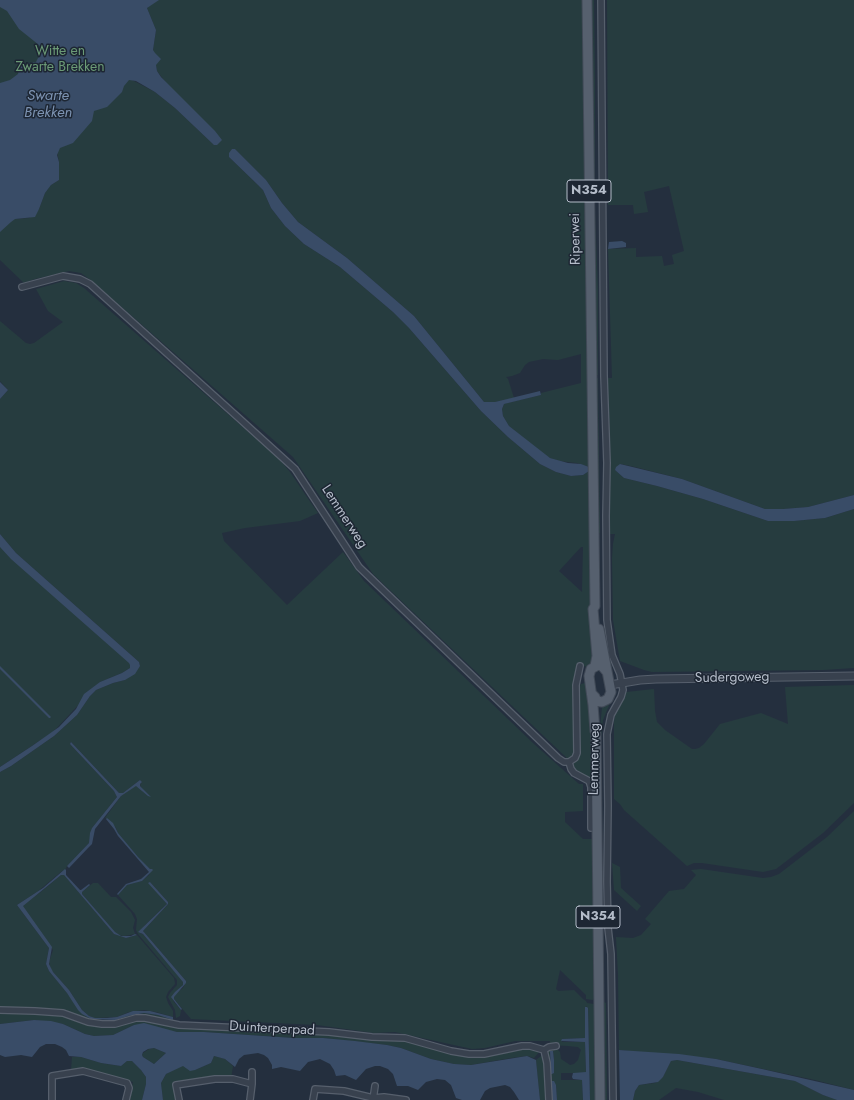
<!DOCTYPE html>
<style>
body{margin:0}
canvas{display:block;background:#242f3e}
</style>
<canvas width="854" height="1100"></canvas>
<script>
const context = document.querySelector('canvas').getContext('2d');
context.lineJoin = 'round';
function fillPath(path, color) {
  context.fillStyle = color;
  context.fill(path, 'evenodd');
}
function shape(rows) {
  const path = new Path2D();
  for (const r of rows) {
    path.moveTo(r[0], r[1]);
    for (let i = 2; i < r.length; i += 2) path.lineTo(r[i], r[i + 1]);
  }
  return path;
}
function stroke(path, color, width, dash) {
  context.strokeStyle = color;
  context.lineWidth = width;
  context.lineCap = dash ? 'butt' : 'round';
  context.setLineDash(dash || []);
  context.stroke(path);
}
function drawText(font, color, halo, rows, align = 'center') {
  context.font = font + ' Jost,sans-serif';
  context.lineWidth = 3;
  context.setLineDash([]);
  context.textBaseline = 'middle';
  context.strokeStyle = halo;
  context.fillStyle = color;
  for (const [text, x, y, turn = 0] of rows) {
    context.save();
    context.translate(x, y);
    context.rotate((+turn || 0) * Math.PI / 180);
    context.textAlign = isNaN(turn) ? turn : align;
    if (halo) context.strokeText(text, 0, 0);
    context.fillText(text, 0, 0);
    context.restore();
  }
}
const green = shape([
 [0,0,584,0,589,467,577,463,559,461,550,458,543,454,509,426,503,416,502,409,504,404,507,403,541,395,541,393,581,383,581,354,558,360,543,359,529,362,525,365,520,373,512,376,506,377,508,379,514,398,491,403,484,402,414,316,347,258,298,222,282,203,266,180,235,149,232,149,229,157,258,185,263,190,271,208,285,226,304,244,340,267,393,312,409,328,481,411,508,437,540,464,556,472,571,476,583,475,589,471,589,533,595,660,589,668,579,664,575,674,574,684,575,751,573,757,569,760,373,574,293,457,92,281,81,273,69,271,35,279,24,283,0,260],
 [151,4,147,8,156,30,153,50,157,71,214,145,175,108,155,92,132,80,144,9],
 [55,152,57,152,59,162,59,180,51,185,45,193,39,209,29,218,16,219,51,182],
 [581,547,583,547,582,592,559,571],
 [590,0,594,0,595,79,595,208,592,209],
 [607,0,854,0,854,495,808,507,783,509,765,509,682,479,635,467,621,464,615,470,624,478,657,486,703,499,768,521,794,521,825,518,854,509,854,668,823,670,652,672,644,670,620,661,613,620,612,559,613,544,615,534,610,534,608,532,606,380,608,378,612,378,608,249,636,248,636,257,662,256,664,266,674,264,672,255,684,251,669,186,644,192,648,212,634,214,633,205,608,205],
 [592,213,595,213,598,289,598,375,594,375],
 [64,281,76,283,84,288,279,459,290,472,311,503,318,513,300,521,245,528,222,533,224,541,287,605,343,552,364,581,534,744,579,784,583,784,583,811,565,812,565,822,583,839,594,839,596,989,593,1000,586,999,586,995,560,970,556,989,558,991,574,990,583,999,586,1001,587,1003,594,1004,596,1009,598,1100,590,1100,588,1008,586,1006,585,1038,562,1039,562,1042,585,1042,586,1073,561,1073,561,1080,582,1080,583,1100,557,1100,556,1085,551,1081,552,1100,550,1100,547,1051,549,1049,556,1048,560,1052,561,1059,570,1065,574,1064,578,1060,581,1050,578,1047,568,1046,550,1045,550,1041,515,1041,485,1048,472,1049,395,1032,374,1033,317,1025,191,1019,173,998,174,995,183,988,186,981,143,931,168,904,168,902,150,882,149,883,167,904,144,926,141,934,143,934,184,982,183,985,172,997,174,1002,181,1010,180,1016,176,1018,175,1010,168,997,170,993,177,985,177,980,138,934,136,930,137,919,135,914,118,895,127,885,142,881,149,875,151,870,143,863,125,842,118,833,116,828,108,819,105,818,121,796,135,786,137,786,144,792,140,785,142,782,140,780,123,793,119,793,71,742,70,744,114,791,117,797,92,828,89,843,67,866,65,870,62,871,37,892,17,905,49,948,46,964,49,971,87,1017,97,1020,116,1020,128,1016,144,1013,158,1015,173,1020,173,1022,156,1018,102,1023,70,1014,0,1009,0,772,11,766,54,736,77,715,90,696,96,690,113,683,125,680,140,666,139,662,16,553,0,534,0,399,8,390,0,381,0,321,26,343,30,344,34,343,63,322,48,311,36,289],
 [550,1051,553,1051,554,1060,553,1073,552,1074,551,1074],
 [594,378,598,378,600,533,596,533],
 [0,545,131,663,130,668,122,673,100,682,53,732,0,767],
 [585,683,587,684,590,698,594,783,576,772,572,766,577,759,578,689,581,684],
 [854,685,854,803,823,833,776,869,763,872,702,863,694,863,687,866,624,810,620,804,614,799,614,723,615,713,622,703,626,692,654,689,655,711,657,722,665,730,692,749,695,749,699,748,704,744,720,724,761,713,788,724,785,687],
 [610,703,603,720,601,738,599,738,602,708],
 [854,811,854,1090,815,1080,716,1059,619,1050,618,975,616,937,633,938,641,935,651,924,645,919,669,891,684,889,696,875,691,870,701,869,763,878,771,877,779,874,827,837],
 [612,863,620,867,621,888,641,906,637,911,614,890],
 [61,875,64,875,114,934,126,938,137,935,174,978,175,984,168,992,166,997,168,1003,173,1011,173,1017,156,1012,144,1010,129,1012,117,1017,95,1018,89,1016,82,1010,69,990,51,970,49,962,53,950,23,907,23,905,42,891],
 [93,883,98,883,111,897,116,897,131,912,135,920,133,928,135,934,124,936,117,935,82,894,82,892],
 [604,1002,606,1003,607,1100,603,1100,602,1003],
 [0,1011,63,1015,95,1025,136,1019,186,1027,399,1038,458,1054,529,1047,540,1051,534,1058,527,1056,511,1058,471,1065,454,1064,431,1059,401,1048,387,1045,323,1038,294,1038,204,1032,177,1032,134,1025,113,1035,94,1036,85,1034,63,1024,34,1020,0,1024],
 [154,1048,166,1053,154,1064,143,1057,142,1055,143,1053,149,1049],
 [214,1056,225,1059,233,1066,231,1078,180,1083,177,1100,163,1100,161,1083,166,1074,183,1065,188,1069,195,1070,211,1063],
 [541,1056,544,1057,545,1059,547,1100,540,1100,536,1060],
 [72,1057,81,1057,101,1063,121,1066,127,1061,132,1061,141,1070,146,1077,146,1084,142,1100,128,1100,133,1082,98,1072,71,1071],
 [677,1060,795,1081,823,1095,838,1100,724,1100,698,1092,676,1088,659,1100,633,1100,635,1091,639,1085,655,1083,663,1077,671,1061]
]);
const water = shape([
 [0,0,159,0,147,8,156,30,153,50,155,53,161,59,156,65,157,71,161,77,215,131,222,140,217,145,214,145,175,108,155,92,136,81,129,80,124,86,122,92,107,107,94,111,92,121,73,143,60,148,57,155,59,162,59,180,51,185,45,193,39,209,35,217,15,219,11,222,0,232,0,83,10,80,18,74,20,65,36,62,40,54,41,49,39,45,19,29,7,11,0,7],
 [232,149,235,149,266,180,282,203,298,222,347,258,414,316,484,402,495,402,540,391,541,395,504,404,502,409,503,416,509,426,550,458,568,463,581,464,589,467,589,471,583,475,571,476,556,472,540,464,508,437,481,411,409,328,393,312,340,267,304,244,285,226,271,208,263,190,258,185,229,157,229,153],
 [622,241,626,243,626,247,608,249,609,242],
 [0,382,8,390,0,399],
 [620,464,682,479,765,509,783,509,808,507,854,495,854,509,825,518,794,521,768,521,703,499,657,486,624,478,615,470,616,467],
 [0,534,16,553,139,662,140,666,135,674,125,680,113,683,96,690,90,696,77,715,54,736,11,766,0,772,0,767,32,746,59,727,76,709,84,694,100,682,122,673,130,668,130,665,129,663,11,559,0,547],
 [0,666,51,717,50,718,49,718,0,669],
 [71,742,119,793,123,793,140,780,142,782,140,784,140,786,151,797,148,796,136,786,121,796,95,829,92,844,88,848,69,868,67,866,89,843,90,833,92,828,117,797,114,791,70,744],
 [107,818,113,823,118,833,138,857,150,869,152,869,153,870,142,881,127,885,118,895,117,894,126,884,141,879,149,872,118,836,114,829,106,819],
 [65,869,66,870,66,875,80,890,81,890,89,884,90,885,82,892,82,894,115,932,121,936,131,936,135,934,137,935,126,938,114,934,64,875,61,875,23,906,52,947,49,964,53,972,69,990,82,1010,89,1016,95,1018,107,1018,117,1017,133,1011,150,1011,173,1017,173,1020,158,1015,144,1013,128,1016,116,1020,91,1019,82,1014,78,1010,67,993,49,971,46,964,49,948,17,905,43,888],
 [150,882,168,902,168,904,143,931,186,981,186,983,174,997,174,999,182,1009,181,1010,171,997,175,992,183,985,183,982,143,934,138,932,167,904,148,883],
 [585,1007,587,1007,588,1008,590,1100,583,1100,582,1080,573,1079,572,1077,573,1073,586,1072,585,1042,561,1041,562,1039,585,1038],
 [34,1020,51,1021,63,1024,85,1034,94,1036,113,1035,134,1025,144,1023,177,1032,204,1032,294,1038,323,1038,355,1041,387,1045,401,1048,431,1059,454,1064,471,1065,527,1056,536,1060,540,1100,519,1100,514,1092,510,1087,505,1085,490,1088,485,1091,480,1100,462,1100,456,1098,451,1085,445,1080,437,1079,426,1082,418,1090,408,1086,397,1086,393,1074,388,1069,380,1066,375,1066,366,1069,356,1080,345,1075,336,1076,334,1070,330,1064,320,1059,308,1062,300,1071,281,1067,272,1069,272,1065,268,1058,264,1055,258,1053,244,1055,239,1059,235,1067,225,1059,214,1056,211,1063,195,1070,190,1071,183,1066,166,1074,161,1083,163,1100,142,1100,146,1084,146,1077,141,1070,132,1061,127,1061,121,1066,101,1063,81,1057,69,1056,66,1050,62,1047,55,1044,46,1044,40,1047,32,1057,21,1055,5,1057,0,1055,0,1024],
 [154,1048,166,1053,154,1064,143,1057,142,1055,143,1052,148,1049],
 [619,1050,679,1054,716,1059,762,1069,854,1090,854,1100,837,1100,823,1095,795,1081,677,1060,671,1061,663,1077,658,1082,639,1085,635,1091,633,1100,620,1100],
 [550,1051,553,1051,554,1060,554,1073,552,1074,551,1074],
 [551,1081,554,1081,556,1085,557,1100,552,1100]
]);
const minor = shape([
 [601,0,604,376,607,463,606,516,607,620,612,655,620,674,623,690,621,697,611,715,607,734,608,806,607,882,608,928,611,954,613,1100],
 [22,287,63,276,80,279,90,284,241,420,295,469,359,567,558,758,564,762,569,762,571,769,574,773,589,781,591,787,591,828],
 [569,762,575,758,577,753,576,685,580,666],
 [0,1010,35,1011,63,1013,88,1022,102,1024,115,1024,136,1018,145,1018,179,1025,329,1032,372,1037,405,1038,451,1051,469,1054,484,1054,522,1046,530,1046,544,1050],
 [252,1084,252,1072],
 [52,1100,52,1076,83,1071,127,1083,129,1088,126,1100],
 [179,1100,176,1085,215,1079,233,1079,252,1084,250,1100],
 [313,1100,315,1089,344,1091,373,1098,384,1097,406,1100],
 [373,1100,375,1086],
 [549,1100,547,1063,544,1050,549,1047,556,1046]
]);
const tertiary = shape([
 [610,685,640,680,656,679,854,676]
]);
const primary = shape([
 [587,0,595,606,593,609,597,656,595,666],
 [592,694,595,697,597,701,602,702,608,699,611,692,599,629],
 [600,1100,596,734,595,731,593,705,589,676,591,669,598,665,602,666,607,672]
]);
const shields = [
 [589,191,44],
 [598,917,44]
];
const shieldNames = [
 ["N354",589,191],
 ["N354",598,917]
];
const parkNames = [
 ["Witte en",60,52],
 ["Zwarte Brekken",60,68]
];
const streetNames = [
 ["Riperwei",576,239,-91],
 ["Lemmerweg",344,517,57],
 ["Sudergoweg",732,678,-1],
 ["Lemmerweg",595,759,-89],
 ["Duinterperpad",272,1029,3]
];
const waterNames = [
 ["Swarte",48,96],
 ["Brekken",48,113]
];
fillPath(green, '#263c3f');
fillPath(water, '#394c67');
stroke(minor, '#565f6c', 8);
stroke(tertiary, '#565f6c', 9);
stroke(primary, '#414a57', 11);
stroke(minor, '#38414e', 5.5);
stroke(tertiary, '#38414e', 7);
stroke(primary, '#56606e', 9);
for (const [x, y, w] of shields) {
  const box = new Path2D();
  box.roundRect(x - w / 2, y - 11, w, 22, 3);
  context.fillStyle = '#1d2633';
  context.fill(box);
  stroke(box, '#b4bcc9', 1);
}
drawText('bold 13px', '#b4bcc9', null, shieldNames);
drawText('14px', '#6b9a76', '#1d2633', parkNames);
drawText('14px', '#b4bcc9', '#1d2633', streetNames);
drawText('italic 15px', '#7c92b1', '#1d2633', waterNames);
</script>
